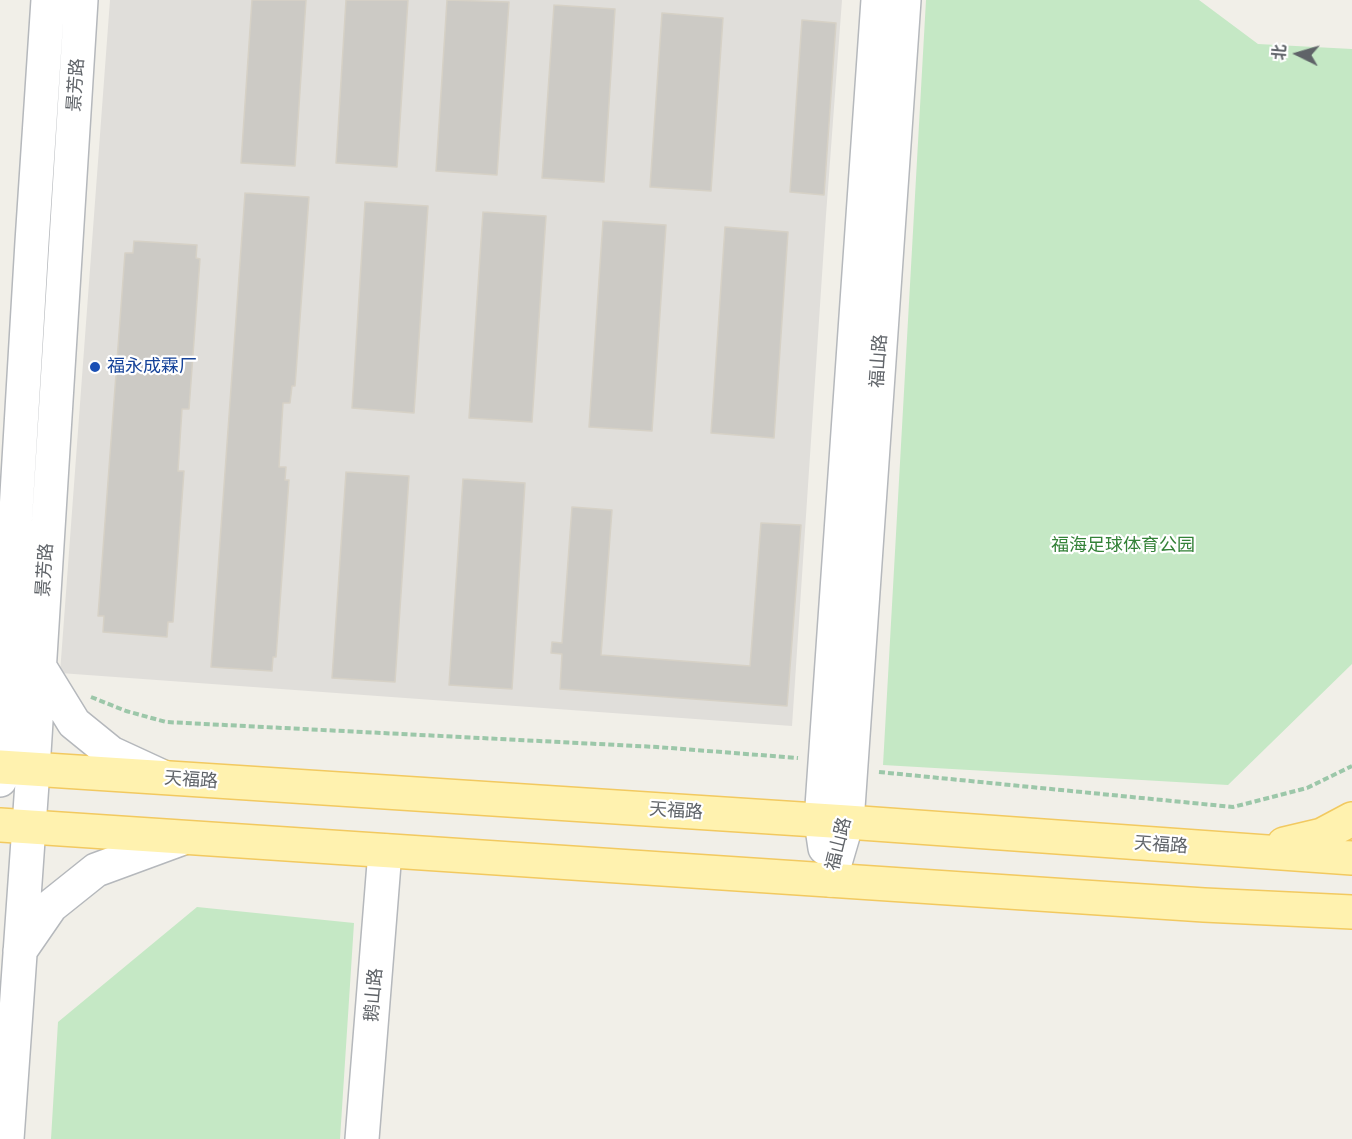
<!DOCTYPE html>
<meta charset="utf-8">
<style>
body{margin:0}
#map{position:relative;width:1352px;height:1139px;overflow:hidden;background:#f1efe8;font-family:Cabin,"Noto Sans SC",sans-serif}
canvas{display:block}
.north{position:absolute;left:1268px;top:24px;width:60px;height:60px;-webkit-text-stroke:4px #fff;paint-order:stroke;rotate:275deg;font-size:16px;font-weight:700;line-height:24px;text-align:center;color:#5f6368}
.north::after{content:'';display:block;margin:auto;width:21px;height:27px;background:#5f6368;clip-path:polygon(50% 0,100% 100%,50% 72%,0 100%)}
</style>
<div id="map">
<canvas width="1352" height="1139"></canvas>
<div class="north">北</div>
</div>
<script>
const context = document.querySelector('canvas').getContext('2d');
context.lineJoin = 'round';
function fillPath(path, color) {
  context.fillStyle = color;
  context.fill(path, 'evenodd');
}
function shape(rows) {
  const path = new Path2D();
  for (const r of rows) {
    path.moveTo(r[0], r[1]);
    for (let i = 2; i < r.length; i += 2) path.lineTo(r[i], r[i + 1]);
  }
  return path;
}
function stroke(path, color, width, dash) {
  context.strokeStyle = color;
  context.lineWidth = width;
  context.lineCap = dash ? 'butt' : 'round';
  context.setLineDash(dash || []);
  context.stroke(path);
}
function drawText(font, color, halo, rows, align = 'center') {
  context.font = font + ' Cabin,"Noto Sans SC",sans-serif';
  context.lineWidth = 4.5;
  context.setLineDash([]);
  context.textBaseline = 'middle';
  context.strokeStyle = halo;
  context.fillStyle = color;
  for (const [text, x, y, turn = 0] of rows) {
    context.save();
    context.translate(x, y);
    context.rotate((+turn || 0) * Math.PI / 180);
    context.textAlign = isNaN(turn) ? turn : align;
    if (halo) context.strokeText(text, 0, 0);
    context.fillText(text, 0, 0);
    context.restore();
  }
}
const industrial = shape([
 [110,0,842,0,826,215,792,726,60,673]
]);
const green = shape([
 [926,0,1199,0,1258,44,1352,49,1352,664,1228,785,883,765],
 [197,907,354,923,340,1139,51,1139,58,1022]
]);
const building = shape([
 [252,0,306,0,295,166,241,163,252,0],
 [346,0,408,0,397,167,336,163,346,0],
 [447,0,509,2,497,175,436,171,447,0],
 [554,5,615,9,604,182,542,178,554,5],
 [662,13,723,18,711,191,650,187,662,13],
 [802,20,836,23,824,195,790,192,802,20],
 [245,193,309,197,295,386,292,386,290,403,283,403,279,467,286,467,285,480,289,480,276,657,273,657,272,671,211,667,245,193],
 [365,202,428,206,414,413,352,408,365,202],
 [483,212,546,216,532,422,469,418,483,212],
 [603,221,666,225,652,431,589,427,603,221],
 [725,227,788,232,774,438,711,433,725,227],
 [134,241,197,245,196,258,200,259,189,409,182,409,178,471,184,471,173,622,168,622,167,637,103,632,104,616,98,616,125,253,133,253,134,241],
 [346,472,409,476,395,682,332,678,346,472],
 [463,479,525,483,512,689,449,685,463,479],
 [572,507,612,510,601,655,750,666,761,523,801,525,787,706,560,689,562,654,551,653,552,642,562,643,572,507]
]);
const path = shape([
 [91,697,126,711,166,722,657,747,798,758],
 [879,772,1233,807,1307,788,1352,766]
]);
const tertiary = shape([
 [39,666,74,723,111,753,163,777],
 [0,780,32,242,48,0],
 [825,848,821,821,878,0],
 [830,880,847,822,904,0],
 [20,951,51,906,96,870,183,838],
 [7,1139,33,769,81,0],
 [362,1139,385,851]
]);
const primary = shape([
 [0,767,847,822,1352,858],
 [0,825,1204,905,1352,912],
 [1284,844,1322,835,1352,819]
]);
const markers = [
 [95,367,6,"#1a4fb4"]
];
const streetNames = [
 ["景芳路",76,85,-86],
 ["福山路",879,361,-86],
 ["景芳路",45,570,-86],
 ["天福路",191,780,4],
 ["天福路",676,811,4],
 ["福山路",839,844,-76],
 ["天福路",1161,845,4],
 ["鹅山路",374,995,-85]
];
const transitNames = [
 ["福永成霖厂",107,367]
];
const parkNames = [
 ["福海足球体育公园",1123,546]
];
fillPath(industrial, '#e0deda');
fillPath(green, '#c5e8c5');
fillPath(building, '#cccac5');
stroke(building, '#d6d1c6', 1.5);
stroke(tertiary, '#b5b8bc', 36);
stroke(primary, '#f2c960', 36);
stroke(path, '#9cc7a9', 4, [6, 3]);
stroke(tertiary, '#fff', 33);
stroke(primary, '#fff2af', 33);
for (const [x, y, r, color] of markers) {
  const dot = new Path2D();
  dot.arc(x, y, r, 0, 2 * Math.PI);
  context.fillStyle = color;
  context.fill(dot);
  stroke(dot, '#fff', 2);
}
drawText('18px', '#5f6368', '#fff', streetNames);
drawText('18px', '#164399', '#fff', transitNames, 'left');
drawText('18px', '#348238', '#fff', parkNames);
</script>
